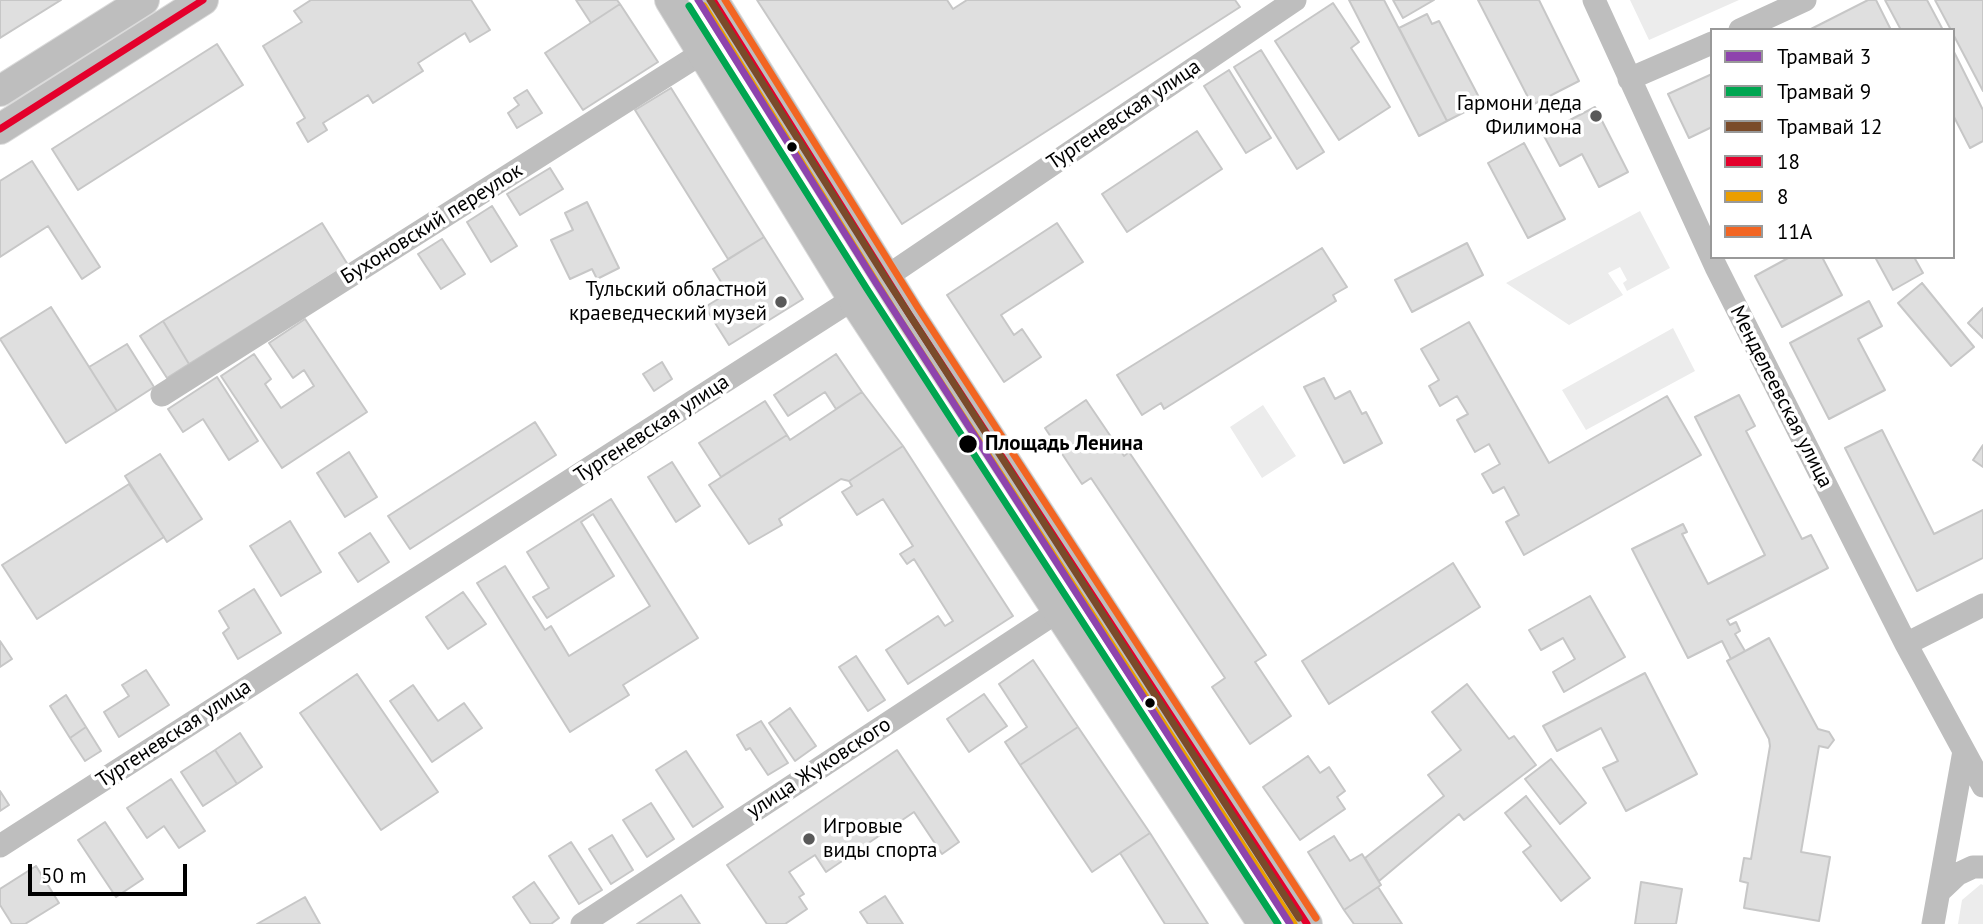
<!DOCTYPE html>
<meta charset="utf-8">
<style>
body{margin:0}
#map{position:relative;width:1983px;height:924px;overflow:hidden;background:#fff;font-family:"PT Sans",sans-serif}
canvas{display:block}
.legend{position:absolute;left:1710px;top:28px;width:245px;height:231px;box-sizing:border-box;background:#fff;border:2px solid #999;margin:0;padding:9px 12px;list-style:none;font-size:21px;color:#000}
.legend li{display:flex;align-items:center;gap:14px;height:35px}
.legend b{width:35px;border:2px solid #999}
.scale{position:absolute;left:28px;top:864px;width:159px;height:32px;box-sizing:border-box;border:4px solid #000;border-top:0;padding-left:9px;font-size:21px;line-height:24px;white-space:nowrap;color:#000;-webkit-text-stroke:5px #fff;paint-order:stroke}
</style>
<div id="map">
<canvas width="1983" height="924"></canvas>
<ul class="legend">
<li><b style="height:9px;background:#8e44ad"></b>Трамвай 3</li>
<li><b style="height:9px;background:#00a651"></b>Трамвай 9</li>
<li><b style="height:9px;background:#7a4b2a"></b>Трамвай 12</li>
<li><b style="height:9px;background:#e4002b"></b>18</li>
<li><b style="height:9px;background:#eb9e00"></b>8</li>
<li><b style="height:9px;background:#f26522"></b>11А</li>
</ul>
<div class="scale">50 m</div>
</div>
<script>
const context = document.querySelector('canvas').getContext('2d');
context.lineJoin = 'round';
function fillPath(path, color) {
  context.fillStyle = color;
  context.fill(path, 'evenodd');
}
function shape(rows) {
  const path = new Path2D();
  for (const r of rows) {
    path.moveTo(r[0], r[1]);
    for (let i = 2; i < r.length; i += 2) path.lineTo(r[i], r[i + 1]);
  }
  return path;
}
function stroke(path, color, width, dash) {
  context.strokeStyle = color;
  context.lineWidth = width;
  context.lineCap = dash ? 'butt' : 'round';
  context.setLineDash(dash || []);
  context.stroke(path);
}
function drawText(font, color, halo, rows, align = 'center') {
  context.font = font + ' "PT Sans",sans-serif';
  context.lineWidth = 7;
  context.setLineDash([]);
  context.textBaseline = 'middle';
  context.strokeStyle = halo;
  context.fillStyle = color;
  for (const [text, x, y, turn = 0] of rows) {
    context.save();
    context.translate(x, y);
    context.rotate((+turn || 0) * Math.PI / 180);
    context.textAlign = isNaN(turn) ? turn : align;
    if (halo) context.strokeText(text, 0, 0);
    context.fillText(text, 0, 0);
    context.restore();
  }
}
const green = shape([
 [1630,0,1739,0,1649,40],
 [1640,211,1670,268,1627,291,1623,283,1627,280,1620,267,1608,273,1623,295,1569,325,1506,283],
 [1673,328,1695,371,1586,430,1562,390],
 [1263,405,1296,456,1262,478,1230,427],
 [1981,884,1983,885,1983,924,1958,924,1962,900]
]);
const building = shape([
 [0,0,61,0,0,38,0,0],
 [311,0,471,0,490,30,470,42,465,33,418,63,423,71,373,103,368,95,323,123,327,130,308,142,297,123,305,118,263,46,302,22,294,11,311,0],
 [576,0,617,0,620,4,591,23,576,0],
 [757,0,947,0,953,9,967,0,1235,0,1240,7,902,224,757,0],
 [1349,0,1384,0,1447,121,1419,136,1349,0],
 [1393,0,1434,0,1403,18,1393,0],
 [1478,0,1539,0,1579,81,1532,105,1478,0],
 [1868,0,1876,0,1891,30,1809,30,1868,0],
 [1885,0,1927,0,1943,30,1901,30,1885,0],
 [1935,0,1983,0,1983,91,1953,34,1953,30,1951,30,1935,0],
 [1333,3,1359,42,1351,48,1390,107,1339,140,1275,41,1333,3],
 [620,4,658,62,583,110,545,53,620,4],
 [1427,14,1432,24,1439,21,1482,103,1447,121,1399,28,1427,14],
 [217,44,243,85,78,190,52,149,217,44],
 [1261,50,1324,152,1297,169,1234,67,1261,50],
 [1953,50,1983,110,1983,141,1970,148,1953,115,1953,50],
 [1229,70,1271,138,1246,153,1204,86,1229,70],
 [1712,74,1712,127,1689,138,1668,94,1712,74],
 [671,88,764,237,728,259,635,110,671,88],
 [527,90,542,113,517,128,508,113,519,105,514,98,527,90],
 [1595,107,1628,172,1599,187,1582,154,1560,166,1543,134,1595,107],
 [1197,131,1222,169,1127,232,1102,194,1197,131],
 [1524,143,1565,219,1528,238,1488,163,1524,143],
 [32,161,100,267,82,279,48,226,0,257,0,181,32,161],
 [550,168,563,189,520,215,507,194,550,168],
 [587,202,619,268,597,279,592,269,570,279,551,240,573,230,565,213,587,202],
 [492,206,517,246,491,262,467,222,492,206],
 [322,223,348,265,189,364,163,321,322,223],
 [1057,223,1083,262,1001,315,1014,335,1022,329,1041,357,1004,382,947,295,1057,223],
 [764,237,803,299,729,345,705,307,728,293,713,269,764,237],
 [442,239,465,274,441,289,418,254,442,239],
 [1467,243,1483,275,1412,312,1395,280,1467,243],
 [1322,248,1347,287,1333,295,1336,301,1164,409,1161,403,1142,415,1117,375,1322,248],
 [1790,257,1822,257,1842,295,1782,327,1755,276,1790,257],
 [1875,257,1914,257,1923,273,1893,290,1875,257],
 [1922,283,1974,347,1951,366,1898,303,1922,283],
 [1869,301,1882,326,1858,339,1885,390,1829,419,1790,343,1869,301],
 [51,307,117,411,66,443,0,339,51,307],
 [1983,308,1983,338,1968,323,1983,308],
 [305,319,367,412,282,468,221,376,254,354,271,379,265,384,281,408,314,386,304,370,293,378,269,343,305,319],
 [163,321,189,364,167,378,140,336,163,321],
 [1469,322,1549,463,1667,396,1701,455,1524,555,1506,522,1519,515,1504,487,1493,493,1482,474,1500,464,1489,444,1475,452,1457,420,1468,414,1457,396,1440,406,1429,386,1439,380,1421,349,1469,322],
 [127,344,154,387,117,411,89,367,127,344],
 [836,354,862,392,836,409,825,392,788,416,774,395,836,354],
 [662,362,672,379,654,391,643,374,662,362],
 [217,377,258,441,229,460,203,419,183,432,168,409,217,377],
 [1324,378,1335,399,1350,391,1362,414,1366,412,1382,443,1344,463,1304,387,1324,378],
 [862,392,903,446,849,481,841,479,779,519,782,525,749,544,709,485,787,435,790,440,862,392],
 [1739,395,1755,426,1746,431,1802,539,1811,535,1828,568,1727,620,1730,625,1736,622,1740,631,1735,634,1745,651,1731,659,1722,641,1688,658,1632,549,1683,524,1687,532,1682,534,1708,584,1765,555,1695,417,1739,395],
 [1086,400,1124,456,1129,452,1266,655,1255,662,1291,716,1250,744,1212,687,1225,678,1091,478,1082,484,1045,428,1086,400],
 [765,401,787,435,721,477,699,443,765,401],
 [535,422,556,455,410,549,388,516,535,422],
 [1882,430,1934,534,1983,510,1983,558,1917,591,1845,448,1882,430],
 [1983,445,1983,467,1973,460,1983,445],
 [903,446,1013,616,908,684,886,650,938,616,945,626,953,621,914,559,907,564,900,554,913,546,883,499,857,515,842,492,852,486,849,481,903,446],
 [349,452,377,497,345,517,317,473,349,452],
 [160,454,202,519,167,542,125,476,160,454],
 [672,462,700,506,676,522,648,477,672,462],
 [129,484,164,537,37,619,2,565,129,484],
 [611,499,698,638,623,685,629,695,570,732,477,583,505,566,545,630,551,626,569,656,650,606,593,514,581,522,614,576,547,618,533,597,549,588,527,552,611,499],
 [290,521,321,572,281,596,250,546,290,521],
 [370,533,389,562,358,582,339,553,370,533],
 [1453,563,1480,607,1329,704,1302,661,1453,563],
 [254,589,281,633,238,659,223,633,229,628,219,611,254,589],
 [463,592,486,624,448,649,426,617,463,592],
 [1590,596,1625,657,1564,692,1553,672,1575,659,1563,638,1541,650,1529,630,1590,596],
 [1769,638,1818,729,1829,732,1834,740,1828,748,1819,746,1801,852,1830,857,1819,921,1744,908,1748,883,1740,881,1744,858,1751,859,1770,746,1769,739,1727,661,1769,638],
 [0,641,12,659,0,667,0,641],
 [856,656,885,700,868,711,839,667,856,656],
 [1033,660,1078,727,1020,765,1005,742,1027,727,999,684,1033,660],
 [146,670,169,705,119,737,104,712,129,696,122,685,146,670],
 [1645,673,1697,774,1626,811,1603,768,1618,761,1601,728,1557,751,1543,726,1645,673],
 [357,674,438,792,381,830,300,713,357,674],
 [1467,684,1509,739,1514,736,1536,765,1464,820,1459,814,1379,881,1365,858,1444,796,1428,775,1461,750,1432,712,1467,684],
 [413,685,438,721,464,703,482,728,432,762,390,701,413,685],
 [984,694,1007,726,969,752,947,719,984,694],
 [66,695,86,727,70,738,50,706,66,695],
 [790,708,816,746,795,761,769,723,790,708],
 [761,721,788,763,768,775,750,748,746,750,737,735,761,721],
 [86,727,101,751,85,761,70,738,86,727],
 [1078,727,1150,833,1092,872,1020,765,1078,727],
 [240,733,262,767,237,784,215,750,240,733],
 [215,750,237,784,203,806,181,772,215,750],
 [897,750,959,842,942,854,914,812,826,872,815,855,789,872,804,894,799,897,807,909,785,924,767,924,727,865,897,750],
 [686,751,723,807,693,827,656,770,686,751],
 [1308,756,1320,773,1329,767,1345,791,1337,797,1345,809,1300,840,1263,787,1308,756],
 [1551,759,1586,803,1560,824,1525,779,1551,759],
 [171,779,205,831,179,848,164,826,147,838,127,808,171,779],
 [0,791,9,805,0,811,0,791],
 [1526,796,1590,878,1561,901,1523,852,1531,846,1505,813,1526,796],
 [651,803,674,839,647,857,623,820,651,803],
 [105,822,143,879,116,897,78,840,105,822],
 [1150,833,1208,924,1165,924,1120,853,1150,833],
 [612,835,633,870,611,884,589,849,612,835],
 [1334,836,1350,861,1362,854,1381,885,1344,910,1308,852,1334,836],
 [571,842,602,890,579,904,549,856,571,842],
 [36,866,59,903,25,924,12,924,0,905,0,889,36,866],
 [534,882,559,918,551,924,531,924,513,897,534,882],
 [1641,882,1682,889,1676,924,1635,924,1641,882],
 [1378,887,1402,924,1354,924,1344,910,1378,887],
 [681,895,700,924,637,924,681,895],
 [885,896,903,924,868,924,860,912,885,896],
 [305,897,320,924,257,924,305,897]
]);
const minor = shape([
 [1594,0,1716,267,1906,644,1983,786],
 [1740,30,1805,0],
 [1629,79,1712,43],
 [886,277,1295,0],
 [162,395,702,53],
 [1906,644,1983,605],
 [0,846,853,299],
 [1939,892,1958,874,1973,867,1983,867],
 [582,924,1057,612],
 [1933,924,1964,751]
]);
const major = shape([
 [670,0,853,299,1263,924],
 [713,0,909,314,1307,924],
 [0,91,144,0],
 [0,129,203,0]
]);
const bus1 = shape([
 [713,0,909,314,1307,924],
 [0,129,203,0]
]);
const bus2 = shape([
 [704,6,900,320,1294,924]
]);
const bus3 = shape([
 [725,0,918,308,1316,918]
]);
const tram1 = shape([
 [698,0,876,283,1290,924]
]);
const tram2 = shape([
 [689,6,867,289,1278,924]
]);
const tram3 = shape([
 [710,0,885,277,1299,918]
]);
const markers = [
 [1596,116,7,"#595959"],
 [792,147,6,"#000"],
 [781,302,7,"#595959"],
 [968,444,10,"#000"],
 [1150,703,6,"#000"],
 [809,839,7,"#595959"]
];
const poiNames = [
 ["Гармони деда",1582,104],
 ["Филимона",1582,128],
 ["Тульский областной",767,290],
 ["краеведческий музей",767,314],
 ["Игровые",823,827,"left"],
 ["виды спорта",823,851,"left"]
];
const streetNames = [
 ["Тургеневская улица",1124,115,-34],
 ["Бухоновский переулок",432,224,-32],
 ["Менделеевская улица",1781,397,63],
 ["Тургеневская улица",652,429,-33],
 ["Тургеневская улица",174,734,-33],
 ["улица Жуковского",819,768,-33]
];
const stopNames = [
 ["Площадь Ленина",985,444]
];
fillPath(green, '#ececec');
fillPath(building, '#dfdfdf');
stroke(building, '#c7c7c7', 2);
stroke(major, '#dbdbdb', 32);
stroke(minor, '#bebebe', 23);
stroke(major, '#bebebe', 30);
stroke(bus1, '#e4002b', 7);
stroke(bus2, '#eb9e00', 7);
stroke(bus3, '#f26522', 7);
stroke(tram1, '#8e44ad', 7);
stroke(tram2, '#00a651', 7);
stroke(tram3, '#7a4b2a', 7);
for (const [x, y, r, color] of markers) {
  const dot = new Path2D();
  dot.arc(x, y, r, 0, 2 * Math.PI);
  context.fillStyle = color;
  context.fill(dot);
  stroke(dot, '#fff', 2.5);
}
drawText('21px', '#000', '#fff', poiNames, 'right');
drawText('21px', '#000', '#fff', streetNames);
drawText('bold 21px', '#000', '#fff', stopNames, 'left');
</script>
